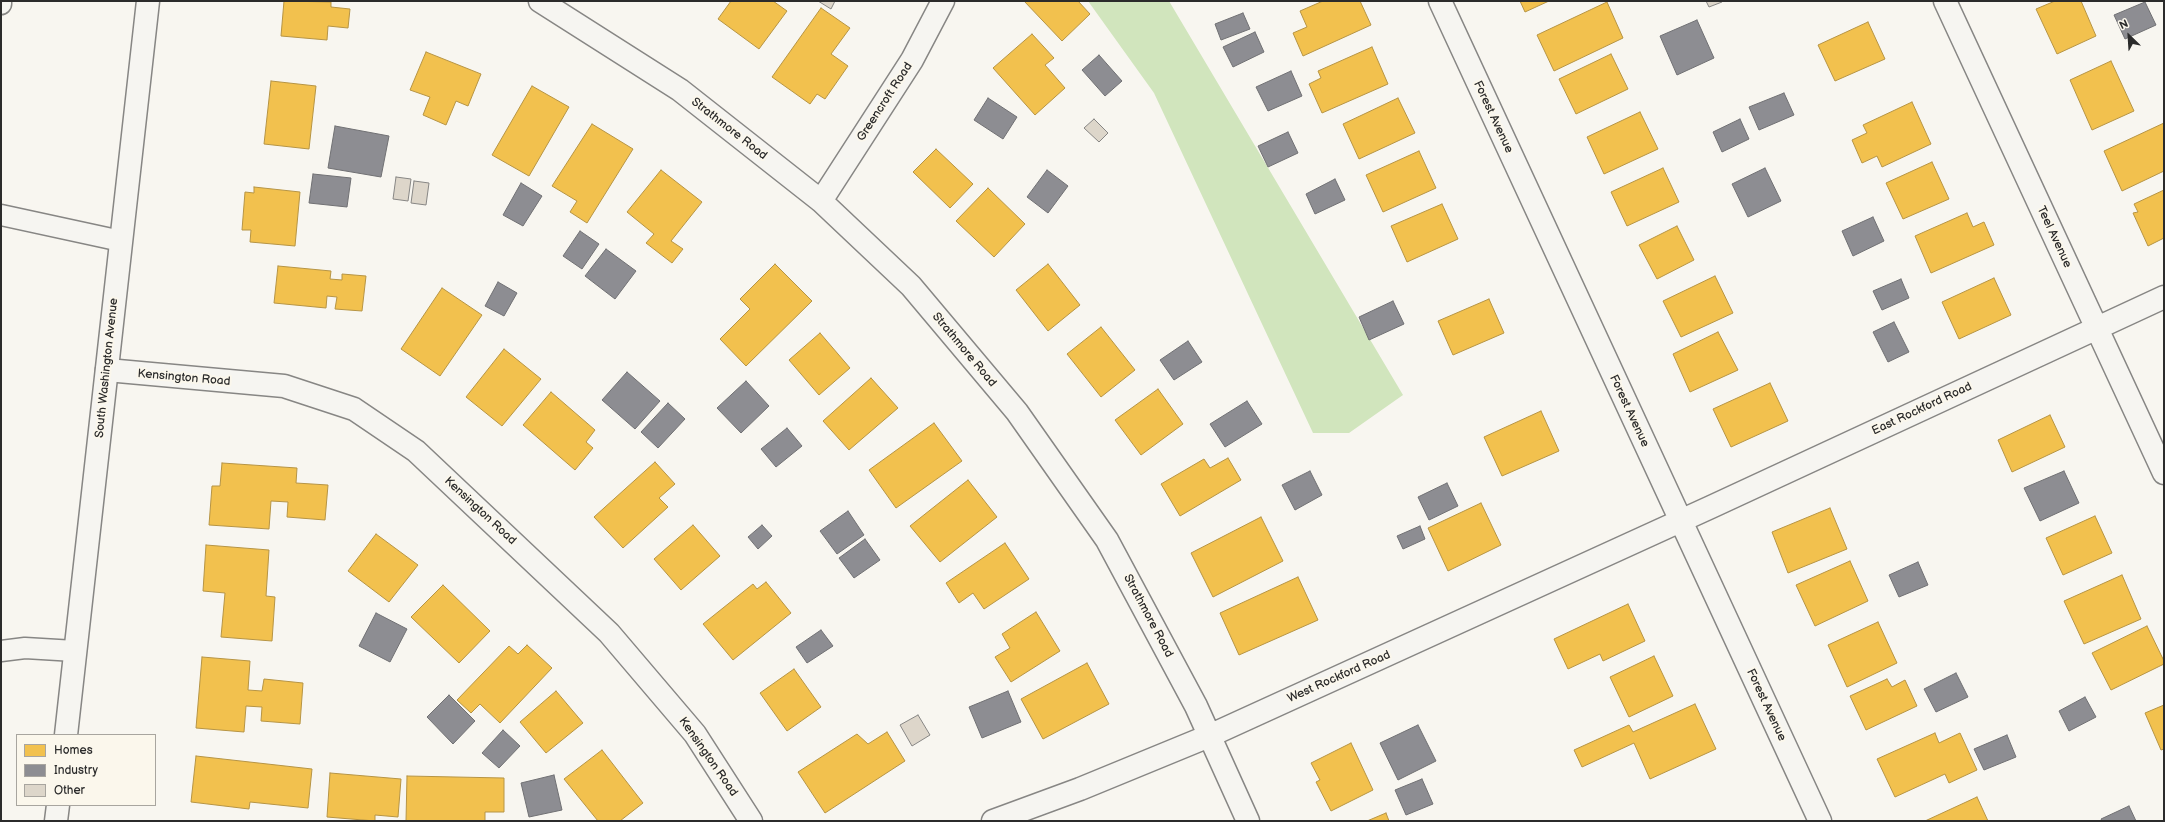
<!DOCTYPE html>
<style>
body{margin:0}
#map{position:relative;width:2165px;height:822px;overflow:hidden;background:#f8f6f0;font-family:"Balsamiq Sans",sans-serif}
canvas{display:block}
.frame{position:absolute;inset:0;border:2px solid #2b2b2b;pointer-events:none}
.legend{position:absolute;left:16px;top:734px;width:140px;height:72px;box-sizing:border-box;background:#fbf7ec;border:1px solid #a8a59f;margin:0;padding:5px 7px;list-style:none;font-size:12px;color:#2b2b2b}
.legend li{display:flex;align-items:center;gap:8px;height:20px}
.legend b{width:20px;border:1px solid #a8a59f}
.north{position:absolute;left:2109px;top:16px;width:40px;height:40px;-webkit-text-stroke:3px #fbf7ec;paint-order:stroke;rotate:335deg;font-size:11px;font-weight:700;line-height:16px;text-align:center;color:#2b2b2b}
.north::after{content:'';display:block;margin:auto;width:14px;height:18px;background:#2b2b2b;clip-path:polygon(50% 0,100% 100%,50% 72%,0 100%)}
</style>
<div id="map">
<canvas width="2165" height="822"></canvas>
<div class="frame"></div>
<ul class="legend">
<li><b style="height:11px;background:#f2c14e"></b>Homes</li>
<li><b style="height:11px;background:#8d8d92"></b>Industry</li>
<li><b style="height:11px;background:#ddd6ca"></b>Other</li>
</ul>
<div class="north">N</div>
</div>
<script>
const context = document.querySelector('canvas').getContext('2d');
context.lineJoin = 'round';
function fillPath(path, color) {
  context.fillStyle = color;
  context.fill(path, 'evenodd');
}
function shape(rows) {
  const path = new Path2D();
  for (const r of rows) {
    path.moveTo(r[0], r[1]);
    for (let i = 2; i < r.length; i += 2) path.lineTo(r[i], r[i + 1]);
  }
  return path;
}
function stroke(path, color, width, dash) {
  context.strokeStyle = color;
  context.lineWidth = width;
  context.lineCap = dash ? 'butt' : 'round';
  context.setLineDash(dash || []);
  context.stroke(path);
}
function drawText(font, color, halo, rows, align = 'center') {
  context.font = font + ' "Balsamiq Sans",sans-serif';
  context.lineWidth = 4;
  context.setLineDash([]);
  context.textBaseline = 'middle';
  context.strokeStyle = halo;
  context.fillStyle = color;
  for (const [text, x, y, turn = 0] of rows) {
    context.save();
    context.translate(x, y);
    context.rotate((+turn || 0) * Math.PI / 180);
    context.textAlign = isNaN(turn) ? turn : align;
    if (halo) context.strokeText(text, 0, 0);
    context.fillText(text, 0, 0);
    context.restore();
  }
}
const green = shape([
 [1088,1,1169,1,1403,395,1349,433,1313,433,1154,93]
]);
const homes = shape([
 [284,1,331,2,331,7,350,9,348,28,328,26,327,40,281,36,284,1],
 [731,1,773,1,787,11,759,49,718,19,731,1],
 [1024,1,1078,1,1090,14,1062,41,1024,1],
 [1323,1,1360,1,1371,25,1303,56,1293,33,1307,27,1300,11,1323,1],
 [1520,1,1549,1,1525,12,1520,1],
 [2055,1,2081,1,2096,36,2057,54,2036,9,2055,1],
 [1607,2,1623,38,1554,71,1537,35,1607,2],
 [821,8,850,28,831,54,848,66,825,99,817,94,810,104,772,77,821,8],
 [1868,22,1885,59,1835,81,1818,45,1868,22],
 [1032,34,1054,58,1045,65,1065,88,1035,115,993,68,1032,34],
 [1372,47,1388,84,1322,113,1309,84,1321,78,1318,71,1372,47],
 [426,52,481,74,468,106,456,101,446,125,423,115,430,97,410,90,426,52],
 [1611,54,1628,89,1576,114,1559,79,1611,54],
 [2111,61,2134,111,2092,130,2070,80,2111,61],
 [271,81,316,86,309,149,264,144,271,81],
 [532,86,569,107,529,176,492,155,532,86],
 [1398,98,1415,133,1359,159,1343,124,1398,98],
 [1912,102,1931,144,1882,167,1877,156,1862,163,1852,140,1867,133,1863,125,1912,102],
 [1640,112,1658,149,1604,174,1587,137,1640,112],
 [2164,123,2164,171,2122,191,2104,151,2164,123],
 [592,124,633,149,587,223,570,212,577,201,552,186,592,124],
 [936,149,973,184,950,208,913,172,936,149],
 [1419,151,1436,188,1383,212,1366,175,1419,151],
 [1932,162,1949,199,1903,219,1886,183,1932,162],
 [1663,168,1679,202,1627,226,1611,192,1663,168],
 [661,170,702,202,671,241,683,249,672,263,646,243,654,234,627,212,661,170],
 [254,187,300,192,295,246,250,242,251,230,242,230,245,192,254,193,254,187],
 [988,188,1025,224,994,257,956,221,988,188],
 [2164,190,2164,238,2148,246,2133,213,2138,212,2134,204,2164,190],
 [1442,204,1458,239,1407,262,1391,226,1442,204],
 [1967,213,1973,227,1984,222,1994,245,1931,273,1915,236,1967,213],
 [1677,226,1694,260,1657,279,1639,245,1677,226],
 [775,264,812,301,746,366,720,339,750,309,740,299,775,264],
 [1048,264,1080,305,1048,331,1016,290,1048,264],
 [278,266,331,271,330,279,342,280,342,274,366,276,362,311,335,309,337,297,327,296,326,308,274,303,278,266],
 [1715,276,1733,313,1681,337,1663,301,1715,276],
 [1994,278,2011,315,1959,339,1942,302,1994,278],
 [442,288,482,315,440,376,401,349,442,288],
 [1489,299,1504,333,1453,355,1438,321,1489,299],
 [1101,327,1135,370,1101,397,1067,354,1101,327],
 [1718,332,1738,370,1690,392,1673,354,1718,332],
 [820,333,850,368,819,395,789,360,820,333],
 [504,349,541,379,502,426,466,397,504,349],
 [871,378,898,408,849,450,823,421,871,378],
 [1770,383,1788,421,1731,447,1713,409,1770,383],
 [1158,389,1183,424,1141,455,1115,420,1158,389],
 [551,392,595,430,586,442,593,448,575,470,523,425,551,392],
 [1541,411,1559,451,1502,476,1484,437,1541,411],
 [2050,415,2065,447,2012,472,1998,440,2050,415],
 [934,423,962,461,896,508,869,470,934,423],
 [1228,458,1241,480,1180,516,1161,484,1204,459,1210,468,1228,458],
 [655,462,675,484,659,498,668,507,623,548,594,517,655,462],
 [222,463,297,468,296,483,328,485,325,520,287,517,288,502,271,501,269,529,209,525,212,486,220,486,222,463],
 [968,480,997,517,940,562,910,526,968,480],
 [1481,503,1501,545,1448,571,1428,528,1481,503],
 [1830,508,1847,549,1788,573,1772,532,1830,508],
 [2095,516,2112,553,2063,575,2046,538,2095,516],
 [1261,517,1283,561,1213,597,1191,553,1261,517],
 [693,525,720,556,681,590,654,559,693,525],
 [376,534,418,565,389,602,348,571,376,534],
 [1005,543,1029,579,984,609,973,593,959,603,946,583,1005,543],
 [206,545,269,550,266,596,275,597,272,641,221,637,225,593,203,591,206,545],
 [1850,561,1868,601,1815,626,1796,585,1850,561],
 [2122,575,2141,619,2084,644,2064,601,2122,575],
 [1298,577,1318,620,1239,655,1220,613,1298,577],
 [766,582,791,613,733,660,703,624,753,584,757,589,766,582],
 [443,585,490,631,459,663,411,617,443,585],
 [1628,604,1645,641,1603,661,1600,654,1568,669,1554,639,1628,604],
 [1036,612,1060,651,1011,682,995,657,1010,648,1002,634,1036,612],
 [1878,622,1897,663,1847,687,1828,645,1878,622],
 [2147,626,2164,661,2164,664,2111,690,2092,653,2147,626],
 [527,645,552,668,500,723,480,704,471,713,457,700,509,646,518,654,527,645],
 [1654,656,1673,696,1629,717,1610,677,1654,656],
 [202,657,250,661,248,690,262,691,264,679,303,683,300,724,261,721,262,707,246,706,244,732,196,728,202,657],
 [1087,663,1109,704,1043,739,1021,699,1087,663],
 [794,669,821,707,787,731,760,693,794,669],
 [1887,679,1892,687,1905,680,1917,706,1866,730,1850,696,1887,679],
 [556,691,583,723,546,753,520,722,556,691],
 [1695,704,1716,749,1650,779,1634,743,1582,767,1574,750,1629,725,1633,732,1695,704],
 [2164,705,2164,749,2161,750,2145,713,2164,705],
 [887,732,905,761,825,813,798,772,857,734,868,744,887,732],
 [1935,733,1939,743,1960,733,1977,770,1949,783,1945,774,1895,797,1877,759,1935,733],
 [1351,743,1373,790,1331,811,1316,782,1320,780,1311,763,1351,743],
 [602,750,643,803,620,821,598,821,564,779,602,750],
 [196,756,312,769,308,808,250,802,249,809,191,802,196,756],
 [330,773,401,779,398,817,375,815,375,821,327,817,330,773],
 [407,776,504,778,504,812,485,812,485,821,406,821,407,776],
 [1977,797,1988,821,1925,821,1977,797],
 [1386,813,1389,821,1367,821,1386,813]
]);
const industry = shape([
 [2145,2,2156,25,2125,39,2114,15,2145,2],
 [1243,13,1250,29,1221,40,1215,24,1243,13],
 [1697,20,1714,58,1677,75,1660,36,1697,20],
 [1255,32,1264,52,1233,67,1223,47,1255,32],
 [1099,55,1122,81,1105,96,1082,70,1099,55],
 [1291,71,1302,96,1268,111,1256,87,1291,71],
 [1784,93,1794,115,1759,130,1749,107,1784,93],
 [988,98,1017,117,1003,139,974,120,988,98],
 [1740,119,1749,139,1722,152,1713,132,1740,119],
 [335,126,389,136,381,177,328,168,335,126],
 [1288,132,1298,153,1268,167,1258,146,1288,132],
 [1765,168,1781,201,1748,217,1732,184,1765,168],
 [1047,170,1068,186,1048,213,1027,197,1047,170],
 [313,174,351,178,347,207,309,203,313,174],
 [1335,179,1345,200,1315,214,1306,194,1335,179],
 [521,183,542,196,523,226,503,215,521,183],
 [1873,217,1884,241,1853,256,1842,231,1873,217],
 [580,231,599,244,582,269,563,256,580,231],
 [606,249,636,271,615,299,585,276,606,249],
 [1901,279,1909,298,1882,310,1873,291,1901,279],
 [498,282,517,293,504,316,485,306,498,282],
 [1393,301,1404,324,1369,340,1359,317,1393,301],
 [1894,322,1909,352,1888,362,1873,332,1894,322],
 [1188,341,1202,362,1174,380,1160,360,1188,341],
 [627,372,660,401,635,429,602,400,627,372],
 [746,381,769,406,741,433,717,408,746,381],
 [1247,401,1262,424,1225,447,1210,424,1247,401],
 [668,403,685,419,658,448,641,432,668,403],
 [787,428,802,446,776,467,761,449,787,428],
 [1310,471,1322,495,1295,510,1282,485,1310,471],
 [2064,471,2079,503,2040,521,2024,488,2064,471],
 [1447,483,1458,506,1429,520,1418,497,1447,483],
 [848,511,864,535,837,554,820,531,848,511],
 [762,525,772,536,758,549,748,537,762,525],
 [1420,526,1425,539,1403,549,1397,536,1420,526],
 [865,539,880,560,854,578,839,558,865,539],
 [1918,562,1928,585,1899,597,1889,575,1918,562],
 [376,613,407,629,390,662,359,646,376,613],
 [821,630,833,646,807,663,796,647,821,630],
 [1956,673,1968,697,1936,712,1924,689,1956,673],
 [1008,691,1021,722,982,738,969,707,1008,691],
 [449,695,475,721,453,744,427,717,449,695],
 [2085,697,2096,717,2069,731,2059,711,2085,697],
 [1418,725,1436,761,1398,780,1380,743,1418,725],
 [503,730,520,746,499,768,482,753,503,730],
 [2007,735,2016,757,1984,770,1974,749,2007,735],
 [554,775,562,810,529,817,521,783,554,775],
 [1422,779,1433,804,1406,815,1395,790,1422,779],
 [2129,806,2136,821,2102,821,2101,819,2129,806]
]);
const building = shape([
 [818,1,835,1,831,9,818,1],
 [1706,1,1722,1,1722,2,1709,7,1706,1],
 [1094,119,1108,133,1099,142,1084,128,1094,119],
 [396,177,411,179,408,201,393,199,396,177],
 [414,181,429,183,426,205,411,203,414,181],
 [918,715,930,735,912,746,900,725,918,715]
]);
const service = shape([
 [1,4,1,1],
 [1,215,121,241],
 [1,651,25,648,75,651]
]);
const minor = shape([
 [540,1,680,90,821,201,911,286,1017,412,1107,540,1196,706,1248,821],
 [1440,1,1820,821],
 [1945,1,2164,473],
 [821,201,912,60,943,1],
 [107,370,284,386,354,409,416,451,609,633,695,734,751,821],
 [993,821,1080,789,1209,736,1711,507,2164,297]
]);
const tertiary = shape([
 [66,735,148,1],
 [56,821,58,805]
]);
const streetNames = [
 ["Greencroft Road",885,102,-57],
 ["Forest Avenue",1493,117,65],
 ["Strathmore Road",729,129,38],
 ["Teel Avenue",2054,237,65],
 ["Strathmore Road",964,350,50],
 ["South Washington Avenue",107,368,-84],
 ["Kensington Road",184,378,5],
 ["East Rockford Road",1922,409,-25],
 ["Forest Avenue",1629,411,65],
 ["Kensington Road",480,511,43],
 ["Strathmore Road",1148,616,62],
 ["West Rockford Road",1339,677,-24],
 ["Forest Avenue",1766,705,65],
 ["Kensington Road",708,757,55]
];
fillPath(green, '#d1e5bd');
fillPath(homes, '#f2c14e');
stroke(homes, '#b69444', 1);
fillPath(industry, '#8d8d92');
stroke(industry, '#707073', 1);
fillPath(building, '#ddd6ca');
stroke(building, '#878684', 1);
stroke(service, '#878684', 23);
stroke(minor, '#878684', 25);
stroke(tertiary, '#878684', 25);
stroke(service, '#f6f5f1', 20);
stroke(minor, '#f6f5f1', 22);
stroke(tertiary, '#f6f5f1', 22);
drawText('12px', '#2b2b2b', '#fbf7ec', streetNames);
</script>
